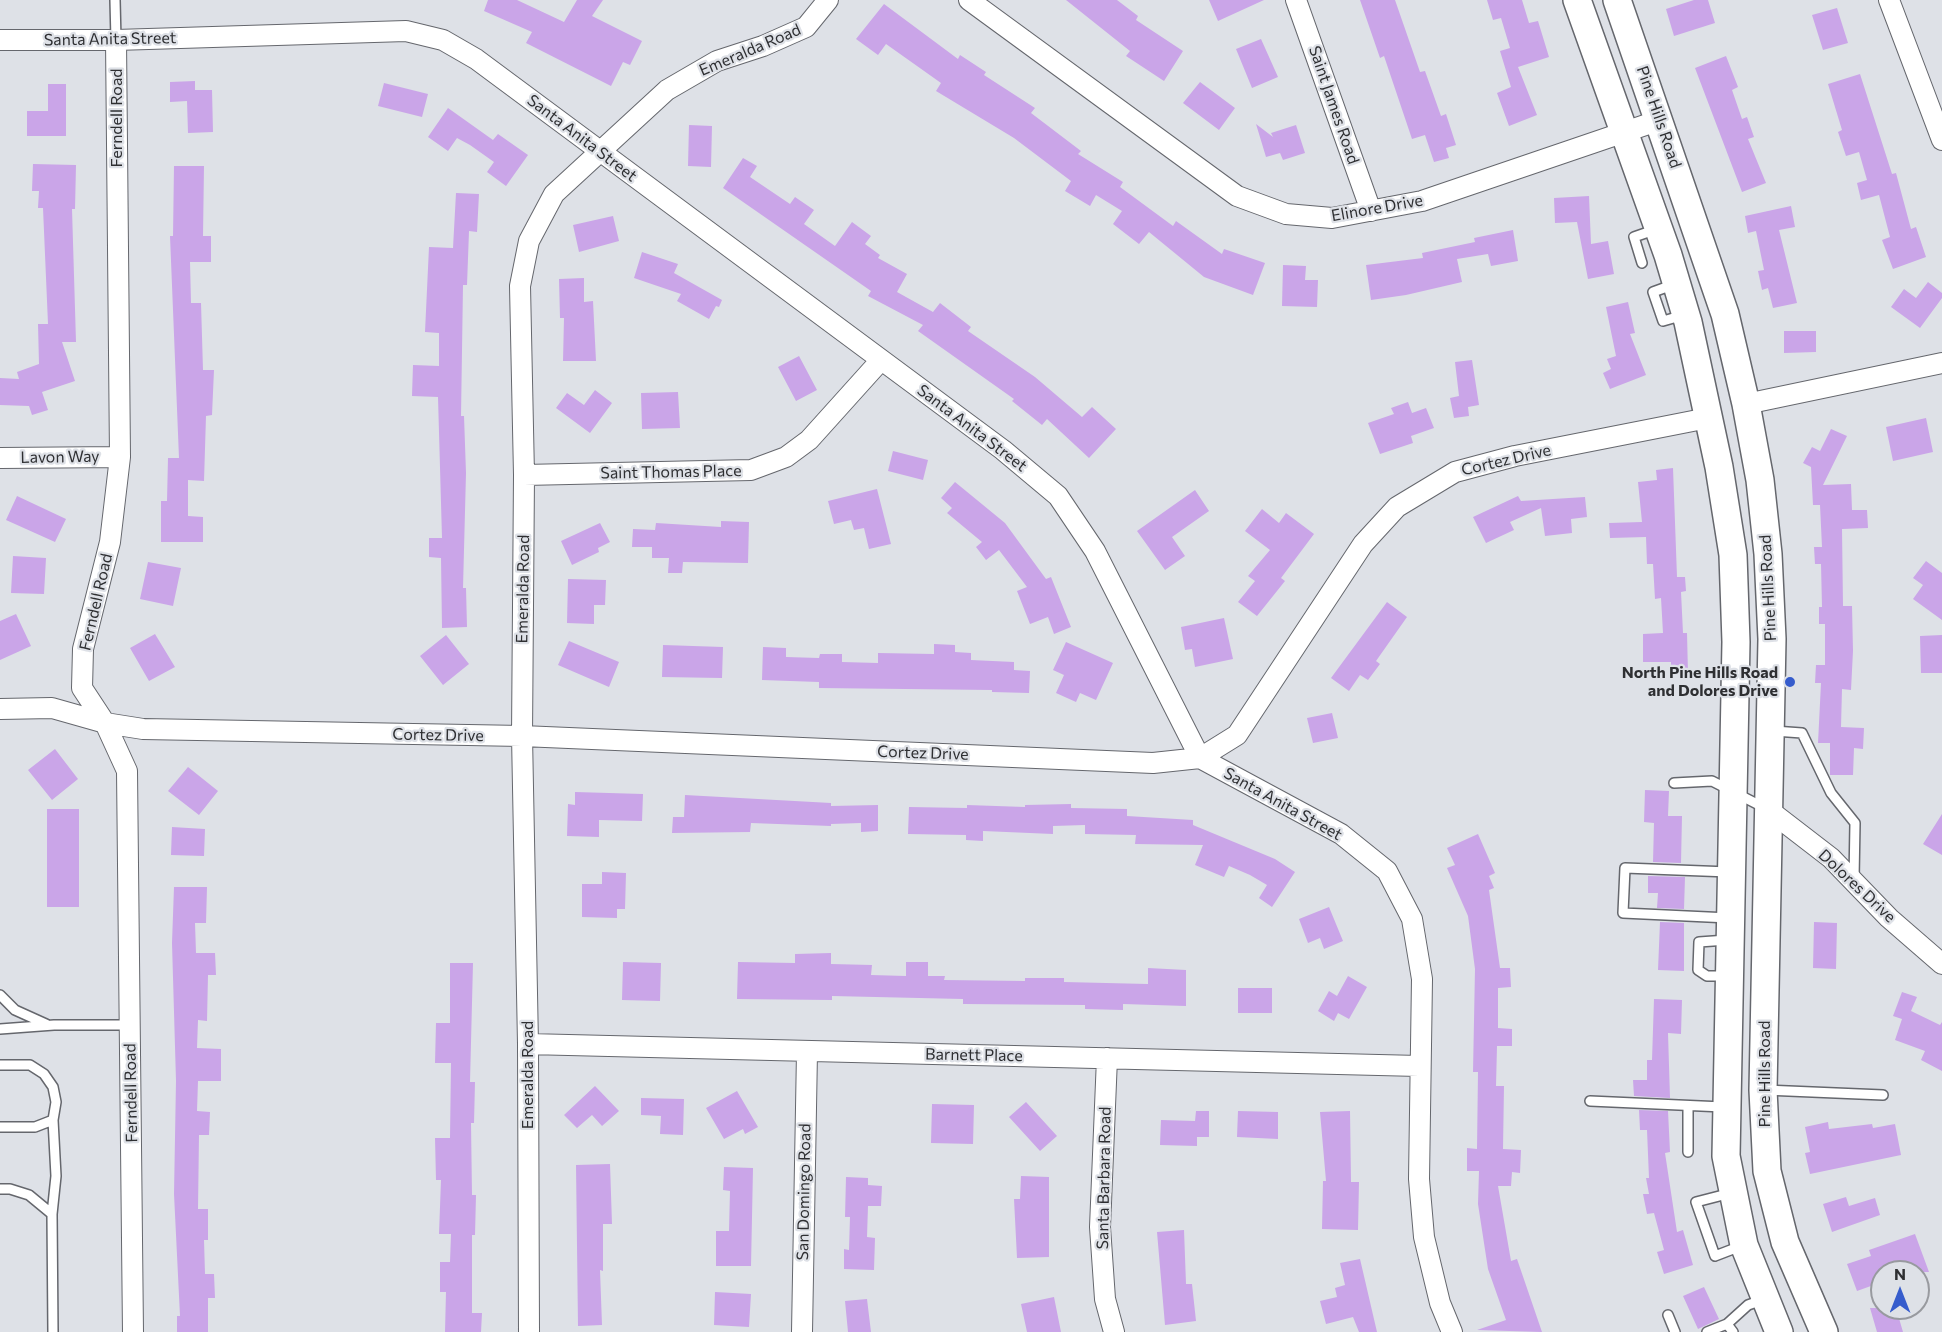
<!DOCTYPE html>
<style>
body{margin:0}
#map{position:relative;width:1942px;height:1332px;overflow:hidden;background:#dee1e7;font-family:Commissioner,sans-serif}
canvas{display:block}
.north{position:absolute;left:1870px;top:1260px;width:60px;height:60px;box-sizing:border-box;background:#dee1e7;border:2px solid #989a9f;border-radius:50%;rotate:0deg;font-size:16px;font-weight:700;line-height:24px;text-align:center;color:#2e2f32}
.north::after{content:'';display:block;margin:auto;width:21px;height:27px;background:#365ccc;clip-path:polygon(50% 0,100% 100%,50% 72%,0 100%)}
</style>
<div id="map">
<canvas width="1942" height="1332"></canvas>
<div class="north">N</div>
</div>
<script>
const context = document.querySelector('canvas').getContext('2d');
context.lineJoin = 'round';
function fillPath(path, color) {
  context.fillStyle = color;
  context.fill(path, 'evenodd');
}
function shape(rows) {
  const path = new Path2D();
  for (const r of rows) {
    path.moveTo(r[0], r[1]);
    for (let i = 2; i < r.length; i += 2) path.lineTo(r[i], r[i + 1]);
  }
  return path;
}
function stroke(path, color, width, dash) {
  context.strokeStyle = color;
  context.lineWidth = width;
  context.lineCap = dash ? 'butt' : 'round';
  context.setLineDash(dash || []);
  context.stroke(path);
}
function drawText(font, color, halo, rows, align = 'center') {
  context.font = font + ' Commissioner,sans-serif';
  context.lineWidth = 4.5;
  context.setLineDash([]);
  context.textBaseline = 'middle';
  context.strokeStyle = halo;
  context.fillStyle = color;
  for (const [text, x, y, turn = 0] of rows) {
    context.save();
    context.translate(x, y);
    context.rotate((+turn || 0) * Math.PI / 180);
    context.textAlign = isNaN(turn) ? turn : align;
    if (halo) context.strokeText(text, 0, 0);
    context.fillText(text, 0, 0);
    context.restore();
  }
}
const building = shape([
 [488,0,517,0,564,22,577,0,603,0,592,16,642,41,630,65,623,62,611,86,526,43,532,32,484,11],
 [1066,0,1117,0,1138,16,1136,20,1183,51,1164,81,1126,56,1130,51],
 [1209,0,1264,0,1218,21],
 [1360,0,1395,0,1420,72,1425,71,1441,116,1446,114,1456,145,1446,148,1449,158,1434,162,1425,135,1412,139,1384,56,1380,58],
 [1487,0,1522,0,1529,23,1538,21,1549,57,1518,67,1537,115,1509,126,1497,93,1511,87,1500,51,1510,48,1501,18,1493,20],
 [1694,0,1708,0,1715,23,1674,36,1666,9],
 [884,4,958,59,960,55,986,72,984,75,1035,108,1031,113,1081,151,1078,154,1123,182,1120,187,1173,226,1176,221,1222,254,1224,249,1265,263,1253,295,1204,277,1149,232,1139,244,1113,224,1122,211,1096,195,1090,206,1065,191,1071,181,1014,138,936,91,941,83,886,44,878,55,856,39],
 [1837,8,1848,43,1823,50,1812,15],
 [1261,39,1278,77,1252,88,1236,49],
 [1726,56,1738,87,1732,90,1742,119,1747,117,1754,137,1748,139,1766,183,1742,192,1695,68],
 [1860,74,1892,174,1896,173,1911,229,1916,227,1926,257,1893,269,1882,240,1890,237,1879,195,1861,200,1857,183,1867,180,1859,152,1846,156,1838,132,1842,130,1828,84],
 [195,81,195,90,212,90,213,132,188,133,187,101,170,102,170,82],
 [1200,82,1235,108,1219,130,1183,103],
 [384,83,428,94,422,117,378,106],
 [48,84,66,84,66,136,27,136,27,111,48,111],
 [448,108,493,140,498,134,528,155,506,186,487,172,494,162,470,145,457,138,448,151,428,137],
 [1256,124,1273,137,1271,133,1296,125,1305,153,1283,160,1280,153,1266,157],
 [689,125,712,126,711,167,688,166],
 [743,158,757,166,750,177,790,204,795,197,814,210,804,224,835,246,852,222,871,236,865,244,880,255,878,258,907,274,897,292,933,312,940,303,971,327,968,331,1035,377,1082,417,1092,407,1116,429,1089,458,1047,419,1042,425,1012,401,1014,399,918,331,923,325,868,296,871,291,723,188],
 [33,164,76,165,75,209,72,209,76,342,62,342,75,381,42,392,48,410,32,415,29,406,0,405,0,378,19,379,17,372,39,364,38,324,48,324,43,208,38,208,39,191,32,191],
 [174,166,204,166,203,236,211,236,211,262,190,262,191,303,201,303,203,370,214,370,212,415,206,416,204,481,188,480,188,516,203,517,203,542,161,542,161,501,167,501,168,458,179,458,170,236,173,236],
 [456,193,479,194,477,232,469,231,467,285,463,285,461,416,464,416,466,473,463,588,466,588,467,627,442,628,441,558,429,557,429,538,442,538,438,397,412,396,413,365,439,366,439,333,425,332,429,247,453,248],
 [1589,196,1591,244,1608,241,1614,274,1588,279,1577,222,1555,223,1554,198],
 [1791,206,1795,227,1779,230,1797,303,1773,308,1768,288,1762,290,1758,271,1764,270,1756,231,1748,233,1745,216],
 [613,216,619,241,579,252,573,225],
 [1513,230,1518,261,1491,266,1488,254,1457,259,1462,282,1406,295,1371,300,1366,265,1423,258,1422,253,1475,242,1474,238],
 [642,252,678,264,674,273,722,300,719,307,716,306,709,319,677,301,681,294,634,278],
 [1283,265,1306,266,1305,280,1318,280,1317,307,1282,306],
 [584,278,584,302,593,301,596,361,563,361,564,318,560,318,559,279],
 [1928,282,1942,293,1942,298,1920,328,1891,307,1904,289,1916,298],
 [1628,302,1635,333,1630,334,1646,375,1610,389,1603,373,1611,369,1607,359,1616,356,1606,307],
 [1784,331,1816,331,1816,352,1784,353],
 [799,356,817,390,796,401,778,367],
 [1472,360,1479,405,1468,407,1469,416,1454,418,1450,398,1459,396,1455,362],
 [595,390,612,403,590,433,556,408,567,393,584,405],
 [678,392,680,428,642,429,641,393],
 [1408,402,1412,413,1426,408,1434,428,1411,436,1413,443,1380,454,1368,423,1394,414,1391,408],
 [1926,418,1933,452,1893,461,1886,427],
 [1831,429,1847,436,1823,485,1851,484,1852,510,1867,510,1868,528,1842,529,1843,606,1852,606,1853,651,1851,690,1842,689,1841,727,1864,728,1863,749,1854,748,1853,775,1830,775,1830,743,1818,743,1821,683,1815,683,1816,665,1825,665,1825,624,1819,624,1819,607,1822,607,1821,564,1815,564,1814,547,1822,547,1820,505,1813,505,1811,467,1803,463,1812,447,1820,451],
 [893,451,928,460,923,480,888,471],
 [1673,468,1677,577,1685,577,1686,591,1681,592,1683,633,1687,633,1688,674,1671,675,1671,662,1643,662,1643,634,1663,633,1661,598,1655,599,1653,564,1647,564,1646,537,1610,538,1609,523,1642,522,1638,482,1657,480,1656,470],
 [955,482,1005,523,1046,579,1051,577,1071,627,1054,634,1048,617,1030,624,1017,591,1027,587,999,550,986,560,976,547,982,542,947,513,952,508,941,498],
 [877,489,891,544,869,549,864,528,854,530,851,520,834,524,828,501],
 [1195,490,1209,511,1172,537,1185,556,1165,570,1137,531],
 [17,496,66,519,55,542,6,520],
 [1518,496,1521,501,1585,497,1587,517,1571,519,1572,533,1545,536,1541,508,1510,522,1514,530,1486,543,1473,517],
 [1262,509,1279,523,1286,513,1314,534,1281,578,1285,581,1257,616,1238,602,1255,581,1248,576,1270,550,1245,531],
 [721,521,749,522,748,563,683,562,682,573,668,573,669,558,652,558,652,547,632,547,633,529,655,530,656,523,721,527],
 [600,523,610,542,598,548,599,552,572,565,561,541],
 [13,556,46,558,44,594,11,593],
 [1926,561,1942,573,1942,620,1913,599,1923,585,1913,578],
 [148,562,181,568,173,606,140,599],
 [568,579,606,580,605,605,594,605,594,624,567,623],
 [1387,602,1407,617,1376,661,1380,664,1368,680,1360,675,1349,691,1331,678],
 [16,614,31,646,0,660,0,621],
 [1224,618,1233,659,1195,667,1192,649,1185,650,1181,627],
 [155,634,175,667,149,681,130,648],
 [446,635,469,664,443,685,420,656],
 [1942,635,1942,673,1921,673,1920,636],
 [569,641,619,662,609,687,558,665],
 [1066,642,1113,663,1096,700,1080,693,1076,702,1056,693,1064,675,1053,670],
 [934,644,955,645,955,652,971,653,971,660,1014,662,1014,670,1030,671,1029,693,992,692,992,690,819,688,819,682,762,680,763,647,786,648,786,657,819,658,820,654,842,654,842,662,878,663,878,653,934,654],
 [663,645,723,647,722,678,662,677],
 [1332,713,1338,738,1313,743,1307,718],
 [55,749,78,779,52,800,28,770],
 [188,767,218,791,199,815,168,791],
 [1645,790,1669,791,1668,816,1682,816,1681,863,1653,862,1654,823,1644,822],
 [575,792,643,794,642,821,599,820,599,837,567,836,568,804,575,805],
 [685,795,831,803,831,806,878,805,878,831,861,832,861,823,831,824,831,826,751,823,750,832,672,833,673,817,684,817],
 [1071,804,1071,808,1127,809,1127,816,1193,820,1193,825,1275,859,1295,872,1272,907,1259,898,1267,885,1250,875,1229,866,1224,877,1195,865,1203,845,1135,844,1136,835,1085,834,1085,825,1053,826,1053,834,983,831,983,841,966,840,966,835,908,834,909,807,967,808,967,805,1025,807,1025,805],
 [47,809,79,809,79,907,47,907],
 [1942,814,1942,855,1923,844],
 [172,827,205,829,204,856,171,855],
 [1478,834,1495,873,1489,876,1494,888,1489,890,1500,968,1510,968,1511,987,1498,988,1498,1028,1512,1029,1512,1046,1497,1046,1496,1086,1504,1086,1503,1149,1521,1150,1520,1173,1512,1172,1511,1186,1498,1186,1511,1261,1517,1259,1542,1332,1477,1330,1506,1320,1488,1269,1478,1204,1479,1171,1467,1171,1467,1148,1477,1149,1478,1072,1473,1072,1475,969,1468,916,1447,868,1455,865,1447,848],
 [602,872,626,873,625,909,617,909,617,918,582,917,582,884,602,884],
 [1648,876,1685,877,1684,909,1657,908,1658,893,1648,893],
 [174,887,207,887,206,923,195,923,196,953,215,953,216,975,208,975,207,1021,198,1020,197,1048,221,1049,221,1081,198,1081,197,1111,210,1112,209,1135,199,1135,198,1209,208,1209,208,1240,204,1240,205,1274,214,1274,215,1298,208,1298,208,1332,177,1332,177,1316,180,1316,174,1194,176,1081,172,943],
 [1329,907,1343,941,1324,949,1320,938,1308,943,1299,919],
 [1660,922,1684,923,1684,971,1658,970],
 [1814,922,1837,923,1836,969,1813,968],
 [831,953,831,964,872,965,871,975,906,976,906,962,928,962,928,976,945,976,944,980,1025,981,1025,978,1064,978,1064,982,1148,984,1148,968,1186,970,1186,1006,1123,1004,1123,1010,1085,1009,1085,1005,963,1004,963,999,832,996,832,1000,737,999,738,962,795,963,795,954],
 [623,962,661,963,660,1001,622,1000],
 [450,963,473,963,470,1082,475,1082,474,1123,471,1123,472,1195,476,1195,475,1235,472,1235,472,1313,482,1313,481,1332,445,1332,446,1292,440,1292,440,1262,450,1262,451,1234,439,1234,441,1180,436,1180,435,1138,450,1138,451,1063,435,1063,436,1023,450,1023],
 [1348,976,1367,987,1349,1019,1338,1013,1334,1021,1318,1011,1329,991,1337,996],
 [1238,988,1272,988,1272,1013,1238,1013],
 [1902,992,1917,997,1911,1011,1940,1025,1942,1022,1942,1071,1921,1060,1925,1051,1895,1040,1902,1019,1893,1016],
 [1654,999,1682,1000,1681,1034,1668,1033,1670,1098,1634,1096,1633,1080,1647,1080,1647,1060,1652,1060],
 [595,1086,619,1111,602,1126,592,1115,577,1128,564,1115],
 [737,1091,758,1127,745,1134,743,1129,724,1139,706,1108],
 [641,1098,684,1099,683,1135,660,1134,661,1116,641,1115],
 [1026,1102,1057,1136,1040,1151,1009,1117],
 [932,1104,974,1105,973,1144,931,1143],
 [1639,1110,1668,1111,1670,1152,1665,1153,1677,1232,1683,1230,1693,1265,1664,1274,1657,1252,1664,1250,1654,1213,1647,1214,1643,1194,1649,1194,1646,1178,1649,1178,1647,1130,1640,1130],
 [1196,1111,1209,1111,1209,1137,1197,1137,1197,1146,1160,1145,1161,1120,1195,1121],
 [1238,1111,1278,1112,1278,1139,1237,1137],
 [1350,1111,1351,1182,1359,1182,1358,1230,1322,1229,1323,1181,1326,1181,1320,1112],
 [1828,1122,1829,1129,1872,1124,1873,1128,1895,1124,1901,1155,1810,1174,1805,1153,1810,1152,1805,1127],
 [610,1164,612,1224,603,1224,603,1271,600,1270,602,1325,578,1326,576,1165],
 [724,1167,753,1168,751,1266,716,1266,716,1231,729,1231,730,1191,723,1190],
 [1021,1176,1049,1177,1049,1257,1017,1258,1014,1199,1020,1199],
 [846,1177,868,1178,868,1185,882,1186,881,1206,868,1206,867,1237,875,1238,874,1270,844,1269,844,1249,849,1250,850,1217,845,1217],
 [1846,1197,1849,1206,1875,1198,1880,1215,1832,1232,1823,1204],
 [1184,1230,1186,1284,1192,1284,1196,1321,1165,1325,1157,1232],
 [1915,1234,1929,1272,1882,1272,1882,1282,1857,1291,1847,1264,1871,1256,1869,1250],
 [1360,1259,1377,1332,1359,1332,1353,1317,1326,1324,1320,1301,1337,1297,1335,1288,1345,1285,1340,1263],
 [1704,1287,1719,1319,1698,1329,1683,1296],
 [715,1292,751,1294,749,1327,714,1325],
 [1054,1297,1061,1332,1027,1332,1021,1304],
 [867,1299,871,1332,848,1332,845,1301],
 [1870,1308,1896,1308,1903,1332,1877,1332]
]);
const service = shape([
 [115,0,116,40],
 [1642,263,1634,237,1657,229],
 [1675,284,1653,292,1663,321,1684,315],
 [1774,731,1802,733,1831,793,1855,823,1854,879],
 [1674,783,1712,781,1765,808],
 [1729,872,1625,868,1623,913,1729,918],
 [1727,940,1699,942,1698,970,1707,976,1728,976],
 [0,995,15,1010,46,1024],
 [0,1029,54,1025,130,1025],
 [0,1065,30,1065,44,1074,53,1087,56,1102,53,1120,35,1127,0,1127],
 [1765,1090,1883,1095],
 [1590,1101,1723,1107],
 [1688,1106,1688,1152],
 [0,1189,10,1189,29,1195,52,1214,53,1332],
 [1731,1193,1696,1202,1715,1256,1741,1246],
 [52,1214,56,1176,53,1120],
 [1668,1315,1675,1332],
 [1707,1332,1727,1324],
 [1733,1332,1727,1324,1748,1305,1762,1300]
]);
const minor = shape([
 [969,0,1237,196,1286,214,1332,218,1422,201,1660,120],
 [1296,0,1371,211],
 [1889,0,1942,140],
 [0,40,116,40,406,31,443,40,476,59,1003,450,1058,496,1095,551,1200,758,1341,834,1387,871,1412,919,1422,979,1419,1179,1424,1237,1440,1303,1452,1332],
 [116,40,120,457,110,542,83,649,82,688,105,723,127,771,133,1332],
 [1746,404,1942,363],
 [0,458,120,457],
 [524,475,751,470,786,457,809,440,881,360],
 [0,709,52,708,105,723,143,729,522,736,1153,763,1200,758,1237,735,1363,544,1397,507,1455,472,1515,456,1708,418],
 [1770,811,1831,858,1889,918,1942,964],
 [528,1044,1419,1066],
 [1107,1058,1100,1227,1105,1299,1114,1332],
 [529,1332,528,1044,522,736,524,475,520,286,529,241,554,194,667,90,717,61,763,46,806,27,828,0],
 [802,1332,807,1052]
]);
const secondary = shape([
 [1577,0,1668,255,1688,322,1719,467,1733,555,1736,642,1726,1156,1744,1245,1779,1332],
 [1617,0,1725,314,1746,404,1760,480,1768,554,1772,639,1763,1090,1767,1171,1785,1242,1824,1332]
]);
const markers = [
 [1790,682,6,"#365ccc"]
];
const streetNames = [
 ["Santa Anita Street",110,39,-1],
 ["Emeralda Road",750,50,-23],
 ["Saint James Road",1334,105,71],
 ["Pine Hills Road",1659,117,71],
 ["Ferndell Road",117,118,-90],
 ["Santa Anita Street",582,138,37],
 ["Elinore Drive",1377,208,-10],
 ["Santa Anita Street",972,428,37],
 ["Lavon Way",60,457,-1],
 ["Cortez Drive",1506,460,-13],
 ["Saint Thomas Place",671,472,-1],
 ["Pine Hills Road",1768,588,-93],
 ["Emeralda Road",523,589,-89],
 ["Ferndell Road",96,602,-77],
 ["Cortez Drive",438,735,1],
 ["Cortez Drive",923,753,2],
 ["Santa Anita Street",1283,804,29],
 ["Dolores Drive",1857,886,43],
 ["Barnett Place",974,1055,1],
 ["Pine Hills Road",1765,1074,-90],
 ["Emeralda Road",528,1075,-90],
 ["Ferndell Road",131,1093,-91],
 ["Santa Barbara Road",1104,1178,-89],
 ["San Domingo Road",804,1192,-89]
];
const poiNames = [
 ["North Pine Hills Road",1778,673],
 ["and Dolores Drive",1778,691]
];
fillPath(building, '#caa5e8');
stroke(service, '#65676d', 12);
stroke(minor, '#65676d', 22);
stroke(secondary, '#65676d', 30);
stroke(service, '#fff', 9);
stroke(minor, '#fff', 20);
stroke(secondary, '#fff', 27);
for (const [x, y, r, color] of markers) {
  const dot = new Path2D();
  dot.arc(x, y, r, 0, 2 * Math.PI);
  context.fillStyle = color;
  context.fill(dot);
  stroke(dot, '#dee1e7', 2);
}
drawText('16px', '#2e2f32', '#dee1e7', streetNames);
drawText('bold 16px', '#2e2f32', '#dee1e7', poiNames, 'right');
</script>
